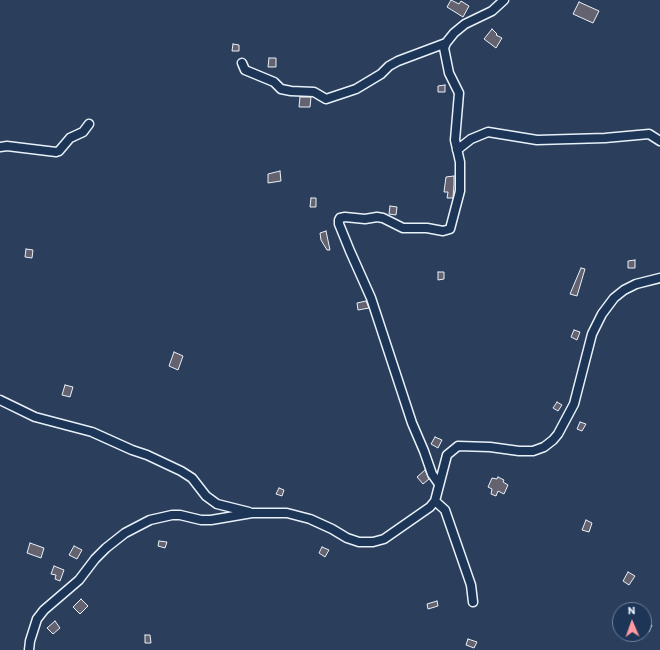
<!DOCTYPE html>
<style>
body{margin:0}
#map{position:relative;width:660px;height:650px;overflow:hidden;background:#2b3e5c;font-family:Itim,sans-serif}
canvas{display:block}
.north{position:absolute;left:612px;top:602px;width:40px;height:40px;box-sizing:border-box;background:#1d3557;border:1px solid #6e8097;border-radius:50%;rotate:358deg;font-size:11px;font-weight:700;line-height:16px;text-align:center;color:#e8f1f8}
.north::after{content:'';display:block;margin:auto;width:14px;height:18px;background:#ff9aa2;clip-path:polygon(50% 0,100% 100%,50% 72%,0 100%)}
</style>
<div id="map">
<canvas width="660" height="650"></canvas>
<div class="north">N</div>
</div>
<script>
const context = document.querySelector('canvas').getContext('2d');
context.lineJoin = 'round';
function fillPath(path, color) {
  context.fillStyle = color;
  context.fill(path, 'evenodd');
}
function shape(rows) {
  const path = new Path2D();
  for (const r of rows) {
    path.moveTo(r[0], r[1]);
    for (let i = 2; i < r.length; i += 2) path.lineTo(r[i], r[i + 1]);
  }
  return path;
}
function stroke(path, color, width, dash) {
  context.strokeStyle = color;
  context.lineWidth = width;
  context.lineCap = dash ? 'butt' : 'round';
  context.setLineDash(dash || []);
  context.stroke(path);
}
const building = shape([
 [451,0,459,4,461,1,469,6,463,17,447,7,451,0],
 [579,2,599,11,593,23,573,14,579,2],
 [492,29,497,34,496,35,502,38,496,48,484,39,492,29],
 [233,44,239,45,239,51,232,51,233,44],
 [269,58,276,58,276,67,268,67,269,58],
 [445,85,445,92,438,92,438,86,445,85],
 [300,97,311,97,310,107,299,107,300,97],
 [280,171,281,181,268,183,268,174,280,171],
 [454,176,454,184,453,198,447,198,448,192,444,192,446,177,454,176],
 [311,198,316,198,316,207,310,207,311,198],
 [390,206,397,207,396,215,389,214,390,206],
 [326,231,330,250,327,250,321,240,320,233,326,231],
 [26,249,33,250,32,258,25,257,26,249],
 [635,260,635,268,628,268,628,261,635,260],
 [581,268,585,269,577,296,570,294,581,268],
 [438,272,444,272,444,279,438,280,438,272],
 [366,301,369,308,358,310,357,303,366,301],
 [574,330,580,332,577,340,571,337,574,330],
 [174,352,183,356,178,370,169,366,174,352],
 [65,385,73,387,70,397,62,395,65,385],
 [557,402,562,405,558,411,553,408,557,402],
 [580,422,586,424,582,431,577,429,580,422],
 [435,437,442,440,438,448,431,444,435,437],
 [425,470,429,479,423,484,417,477,425,470],
 [498,477,504,480,503,482,508,485,504,494,498,491,496,496,491,494,492,489,488,487,492,478,497,479,498,477],
 [279,488,284,490,282,496,276,494,279,488],
 [586,520,592,523,589,532,582,530,586,520],
 [159,541,167,542,165,548,158,546,159,541],
 [30,543,44,548,41,558,27,553,30,543],
 [74,546,82,550,77,559,69,555,74,546],
 [322,547,329,550,325,557,319,553,322,547],
 [54,566,64,570,60,581,55,579,56,575,51,574,54,566],
 [628,572,635,576,629,585,623,581,628,572],
 [81,599,88,606,80,614,73,607,81,599],
 [437,601,438,606,428,609,427,604,437,601],
 [55,621,60,628,53,634,47,628,55,621],
 [646,623,652,625,649,632,644,630,646,623],
 [145,635,150,635,151,643,145,643,145,635],
 [468,639,477,642,474,648,466,645,468,639]
]);
const minor = shape([
 [242,63,245,70,274,82,281,89,291,91,314,92,326,99,356,89,381,74,389,66,398,61,446,43],
 [0,147,7,146,56,152,59,151,70,138,83,132,89,124],
 [457,150,471,139,488,132,537,140,605,138,649,134,660,141],
 [0,400,35,417,92,432,132,450,147,455,181,471,192,478,206,496,217,504,249,512],
 [439,484,432,474,424,451,412,423,371,298,350,251,339,224,339,220,340,218,345,217,365,219,377,217,383,218,403,228,427,228,443,231,450,229,460,191,460,162,455,140,459,93,449,73,444,48,446,43,454,33,465,24,492,11,504,0],
 [435,501,445,510,471,585,473,602],
 [29,650,30,641,37,619,44,610,79,580,95,559,106,548,125,533,150,520,172,515,180,515,201,520,211,520,252,513,287,513,310,519,332,529,347,538,359,542,373,542,384,539,430,507,435,501,447,455,458,446,490,447,519,451,533,451,544,447,553,440,558,434,574,404,592,334,602,314,614,298,624,290,636,284,660,278]
]);
fillPath(building, '#656270');
stroke(building, '#e8f1f8', 1);
stroke(minor, '#e8f1f8', 11);
stroke(minor, '#1d3557', 8);
</script>
